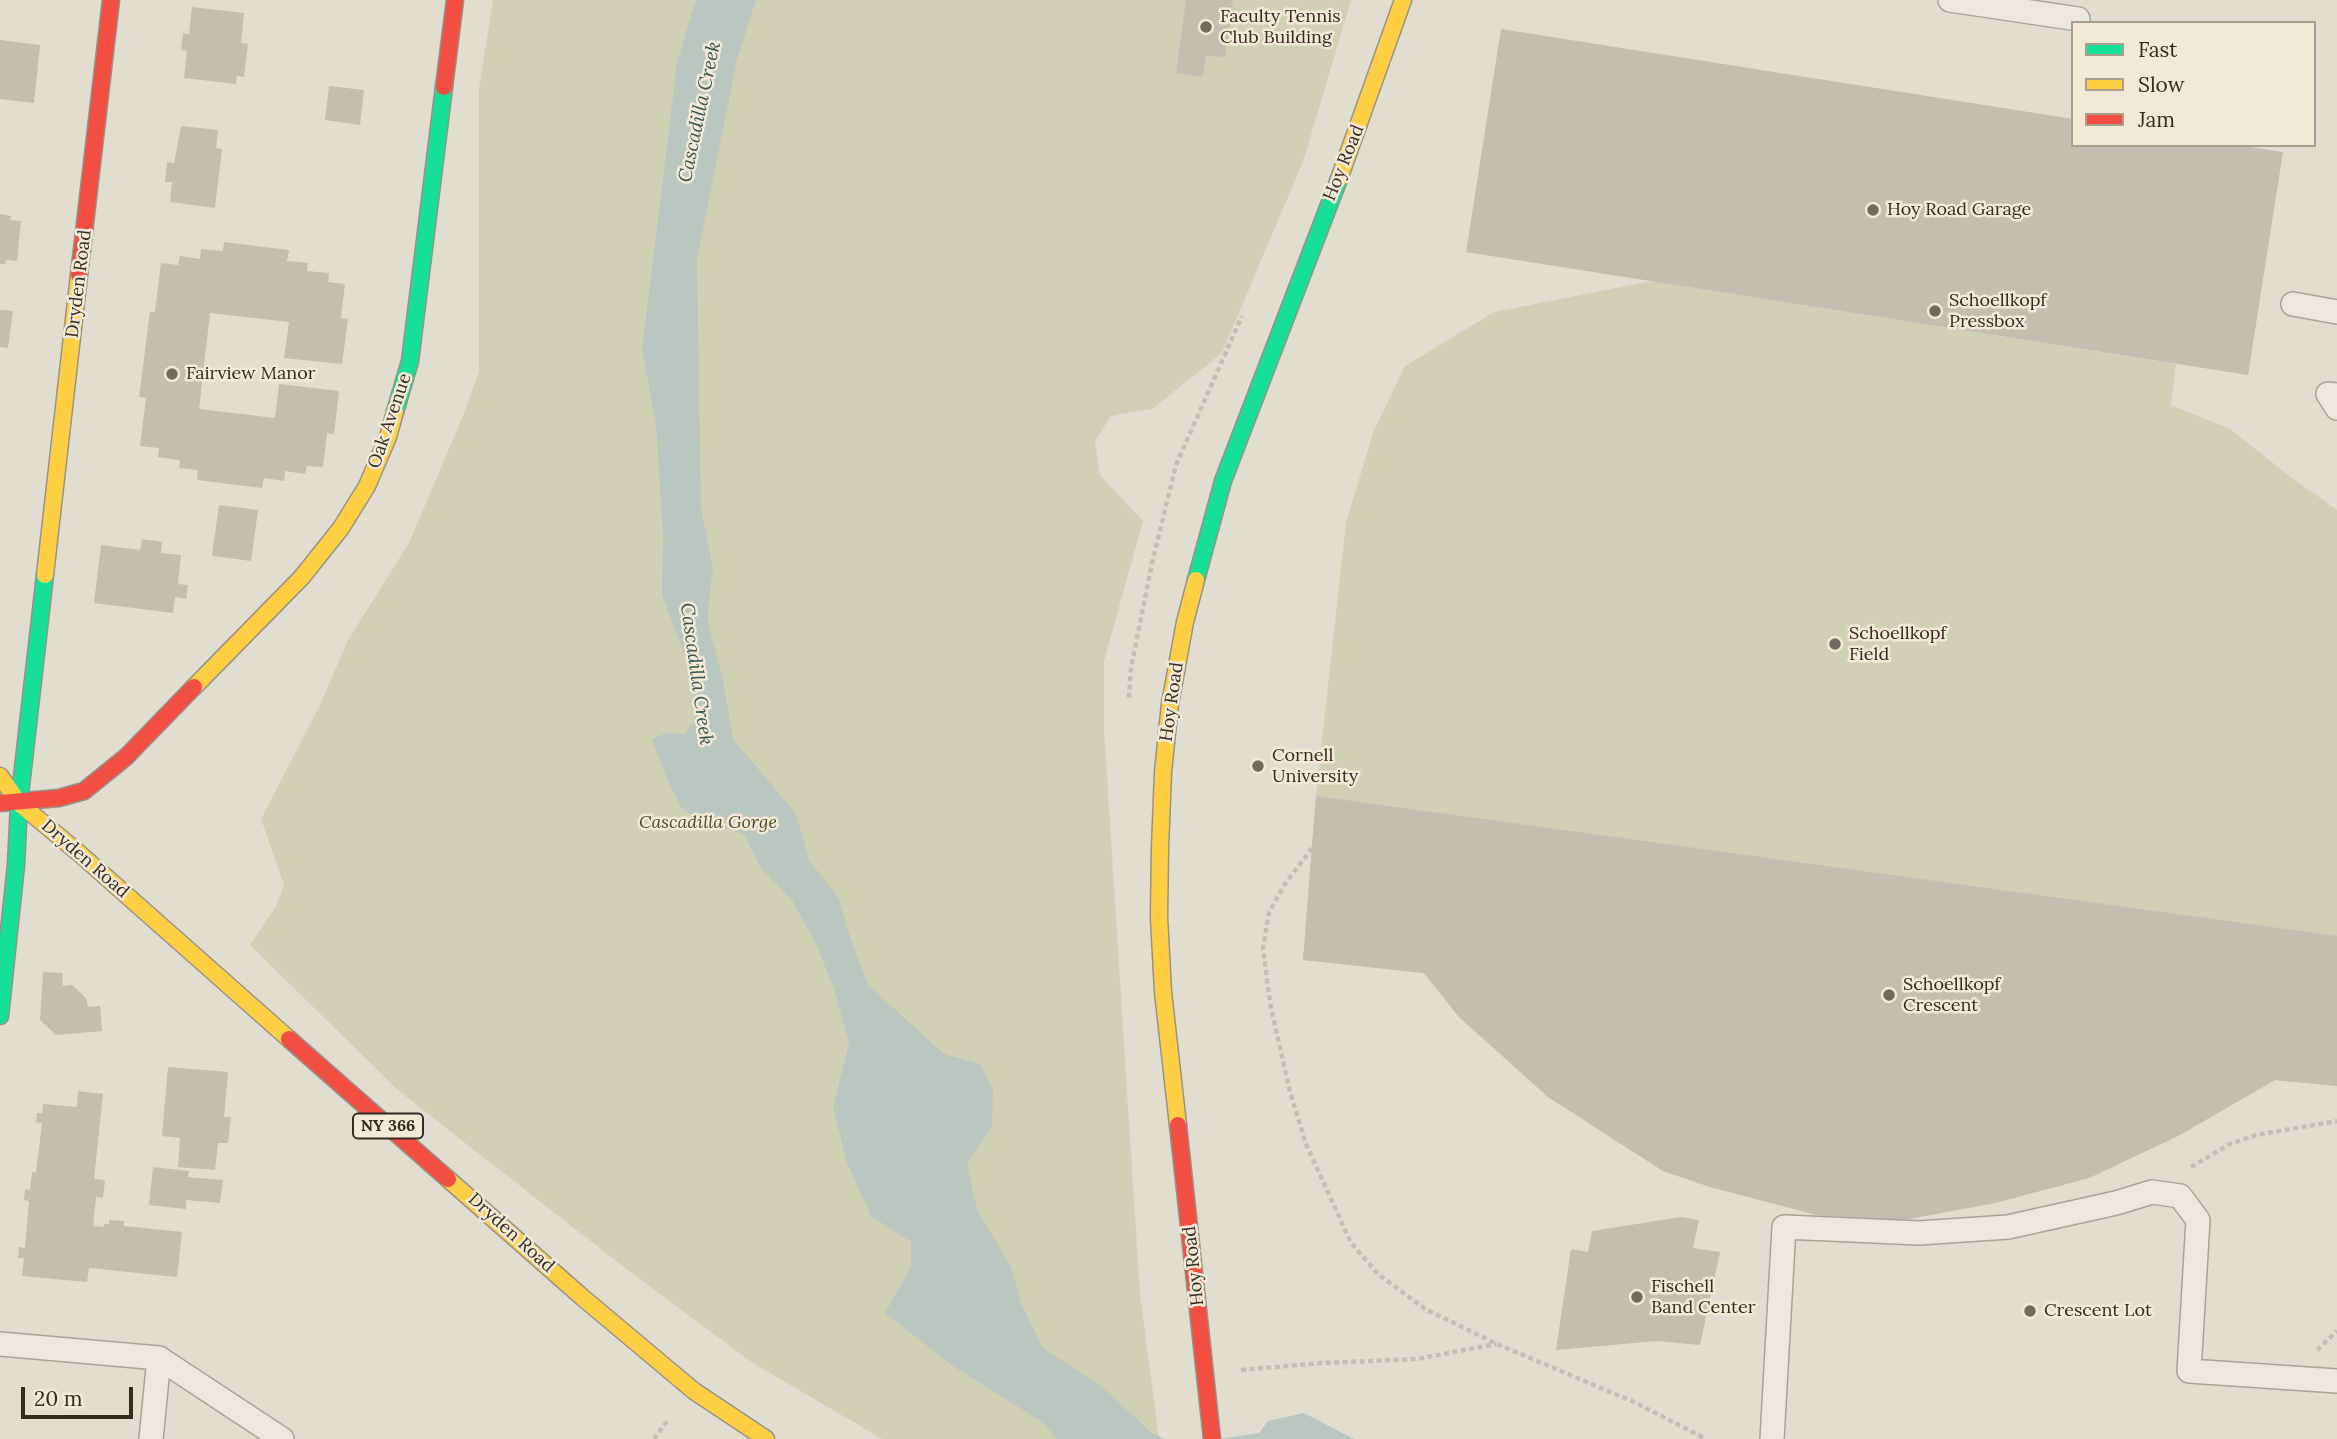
<!DOCTYPE html>
<style>
body{margin:0}
#map{position:relative;width:2337px;height:1439px;overflow:hidden;background:#e2ddd1;font-family:Lora,serif}
canvas{display:block}
.legend{position:absolute;left:2071px;top:21px;width:245px;height:126px;box-sizing:border-box;background:#f2ead7;border:2px solid #a79e8e;margin:0;padding:9px 12px;list-style:none;font-size:21px;color:#362b21}
.legend li{display:flex;align-items:center;gap:14px;height:35px}
.legend b{width:35px;border:2px solid #a79e8e}
.scale{position:absolute;left:21px;top:1387px;width:112px;height:32px;box-sizing:border-box;border:4px solid #362b21;border-top:0;padding-left:9px;font-size:21px;line-height:24px;white-space:nowrap;color:#362b21;-webkit-text-stroke:5px #f2ead7;paint-order:stroke}
</style>
<div id="map">
<canvas width="2337" height="1439"></canvas>
<ul class="legend">
<li><b style="height:9px;background:#16e098"></b>Fast</li>
<li><b style="height:9px;background:#ffcf43"></b>Slow</li>
<li><b style="height:9px;background:#f24e42"></b>Jam</li>
</ul>
<div class="scale">20 m</div>
</div>
<script>
const context = document.querySelector('canvas').getContext('2d');
context.lineJoin = 'round';
function fillPath(path, color) {
  context.fillStyle = color;
  context.fill(path, 'evenodd');
}
function shape(rows) {
  const path = new Path2D();
  for (const r of rows) {
    path.moveTo(r[0], r[1]);
    for (let i = 2; i < r.length; i += 2) path.lineTo(r[i], r[i + 1]);
  }
  return path;
}
function stroke(path, color, width, dash) {
  context.strokeStyle = color;
  context.lineWidth = width;
  context.lineCap = dash ? 'butt' : 'round';
  context.setLineDash(dash || []);
  context.stroke(path);
}
function drawText(font, color, halo, rows, align = 'center') {
  context.font = font + ' Lora,serif';
  context.lineWidth = 5;
  context.setLineDash([]);
  context.textBaseline = 'middle';
  context.strokeStyle = halo;
  context.fillStyle = color;
  for (const [text, x, y, turn = 0] of rows) {
    context.save();
    context.translate(x, y);
    context.rotate((+turn || 0) * Math.PI / 180);
    context.textAlign = isNaN(turn) ? turn : align;
    if (halo) context.strokeText(text, 0, 0);
    context.fillText(text, 0, 0);
    context.restore();
  }
}
const green = shape([
 [493,0,1351,0,1304,159,1222,353,1152,409,1111,416,1095,441,1100,475,1143,521,1104,661,1104,729,1140,1294,1159,1439,882,1439,753,1363,630,1272,400,1092,250,945,276,906,284,885,261,819,319,707,348,640,409,543,462,418,479,372,479,88],
 [1651,281,2176,364,2171,405,2230,429,2291,477,2337,510,2337,1086,2275,1080,2178,1136,2089,1178,1995,1203,1903,1220,1817,1215,1710,1187,1663,1171,1548,1097,1459,1017,1424,973,1303,960,1316,796,1346,522,1374,430,1405,366,1494,312]
]);
const water = shape([
 [696,0,756,0,737,60,697,259,701,508,713,568,707,618,723,681,733,739,796,814,809,860,839,899,849,934,868,985,944,1054,980,1064,993,1089,992,1127,967,1163,977,1210,1011,1267,1022,1306,1043,1348,1100,1385,1152,1433,1165,1439,1057,1439,1042,1422,953,1366,885,1313,911,1267,911,1242,871,1216,847,1163,833,1107,849,1043,833,986,816,944,792,900,761,868,744,834,697,820,681,807,668,781,652,739,667,733,685,734,695,721,692,674,662,595,663,534,656,424,642,350,677,63],
 [1304,1413,1354,1439,1219,1439,1259,1433,1268,1421]
]);
const building = shape([
 [1186,0,1233,0,1225,57,1206,55,1203,77,1176,73],
 [192,7,244,13,241,43,248,44,244,77,237,76,236,84,184,78,187,51,181,50,183,33,189,34],
 [1501,29,2073,119,2073,145,2238,145,2283,152,2248,375,1466,252],
 [0,40,40,45,34,103,0,99],
 [329,86,364,90,360,125,325,120],
 [181,126,218,130,216,148,222,149,215,208,170,202,172,182,165,182,167,162,174,163],
 [0,214,11,216,10,220,21,221,17,261,6,260,5,264,0,264],
 [224,242,289,250,287,261,308,263,307,271,329,273,328,282,345,284,341,318,348,319,342,364,284,358,289,322,210,313,199,409,275,418,279,384,339,391,334,434,327,433,323,467,307,466,305,474,285,471,284,481,264,478,262,488,197,480,198,470,179,468,180,460,158,457,159,448,140,446,146,398,139,397,150,312,155,312,161,263,178,265,180,256,200,259,201,249,223,251],
 [0,310,13,311,8,348,0,347],
 [219,505,258,510,251,561,212,556],
 [142,539,162,542,161,553,181,555,178,584,188,585,186,599,175,597,173,613,94,603,101,545,140,550],
 [1316,796,2337,936,2337,1086,2275,1080,2178,1136,2089,1178,1995,1203,1903,1220,1817,1215,1710,1187,1663,1171,1548,1097,1459,1017,1424,973,1303,960],
 [43,972,62,973,63,986,72,985,86,998,88,1007,100,1006,102,1031,56,1035,40,1020],
 [168,1067,228,1072,224,1117,231,1117,228,1143,218,1143,215,1170,178,1167,180,1138,162,1136],
 [78,1091,103,1094,94,1179,105,1180,103,1198,96,1197,93,1226,104,1227,104,1224,109,1224,109,1220,124,1221,124,1226,182,1232,177,1277,89,1268,87,1282,22,1276,24,1258,18,1258,19,1247,25,1248,29,1201,24,1200,25,1189,30,1190,32,1172,36,1173,42,1123,36,1122,37,1113,42,1113,43,1104,77,1107],
 [153,1167,189,1171,188,1177,223,1180,220,1203,186,1200,186,1209,149,1205],
 [1681,1217,1699,1220,1693,1248,1720,1252,1700,1345,1657,1341,1556,1350,1571,1249,1588,1252,1592,1231]
]);
const path = shape([
 [1129,698,1131,668,1152,563,1176,465,1242,316],
 [1312,848,1285,884,1269,912,1263,948,1270,1003,1290,1092,1306,1144,1351,1243,1379,1275,1425,1309,1497,1344,1634,1402,1706,1439],
 [2191,1167,2230,1144,2256,1135,2337,1121],
 [2317,1350,2337,1331],
 [1241,1370,1322,1363,1417,1359,1496,1344],
 [654,1439,668,1420]
]);
const lane = shape([
 [1950,0,2078,19],
 [2293,304,2337,312],
 [2337,395,2328,394,2337,408],
 [0,1344,159,1358,282,1439],
 [151,1439,159,1358],
 [1772,1439,1784,1227,1919,1233,2008,1227,2116,1203,2152,1192,2180,1196,2198,1220,2189,1371,2337,1381]
]);
const fast = shape([
 [395,412,410,361,444,87],
 [1196,580,1223,481,1339,179],
 [0,1016,16,865,19,803,45,575]
]);
const slow = shape([
 [1339,179,1403,0],
 [45,575,79,275],
 [194,687,302,577,341,528,367,486,388,437,395,412],
 [0,776,19,803,80,854,289,1039],
 [1178,1125,1163,992,1159,917,1160,848,1163,772,1170,704,1185,622,1196,580],
 [448,1179,582,1297,694,1391,766,1439]
]);
const jam = shape([
 [444,87,455,0],
 [79,275,111,0],
 [0,803,59,798,84,791,126,757,194,687],
 [289,1039,448,1179],
 [1178,1125,1212,1439]
]);
const markers = [
 [1206,27,7,"#72695f"],
 [1873,210,7,"#72695f"],
 [1935,311,7,"#72695f"],
 [172,374,7,"#72695f"],
 [1835,644,7,"#72695f"],
 [1258,766,7,"#72695f"],
 [1889,995,7,"#72695f"],
 [1637,1297,7,"#72695f"],
 [2030,1311,7,"#72695f"]
];
const shields = [
 [388,1126,70]
];
const shieldNames = [
 ["NY 366",388,1126]
];
const poiNames = [
 ["Faculty Tennis",1220,17],
 ["Club Building",1220,38],
 ["Hoy Road Garage",1887,210],
 ["Schoellkopf",1949,301],
 ["Pressbox",1949,322],
 ["Fairview Manor",186,374],
 ["Schoellkopf",1849,634],
 ["Field",1849,655],
 ["Cornell",1272,756],
 ["University",1272,777],
 ["Schoellkopf",1903,985],
 ["Crescent",1903,1006],
 ["Fischell",1651,1287],
 ["Band Center",1651,1308],
 ["Crescent Lot",2044,1311]
];
const streetNames = [
 ["Hoy Road",1344,163,-68],
 ["Dryden Road",79,284,-83],
 ["Oak Avenue",390,421,-71],
 ["Hoy Road",1172,702,-82],
 ["Dryden Road",85,859,41],
 ["Dryden Road",511,1233,42],
 ["Hoy Road",1194,1266,-96]
];
const parkNames = [
 ["Cascadilla Gorge",708,823]
];
const waterNames = [
 ["Cascadilla Creek",700,112,-78],
 ["Cascadilla Creek",696,674,82]
];
fillPath(green, '#d0d1b4');
fillPath(water, '#bac7c0');
fillPath(building, '#c5bcb2');
stroke(lane, '#a8a299', 26);
stroke(fast, '#979289', 19);
stroke(slow, '#979289', 19);
stroke(jam, '#979289', 19);
stroke(path, '#c3bfb8', 4.5, [5, 3.5]);
stroke(lane, '#ebe8e0', 23);
stroke(fast, '#16e098', 16);
stroke(slow, '#ffcf43', 16);
stroke(jam, '#f24e42', 16);
for (const [x, y, r, color] of markers) {
  const dot = new Path2D();
  dot.arc(x, y, r, 0, 2 * Math.PI);
  context.fillStyle = color;
  context.fill(dot);
  stroke(dot, '#f2ead7', 2.5);
}
for (const [x, y, w] of shields) {
  const box = new Path2D();
  box.roundRect(x - w / 2, y - 12.5, w, 25, 5);
  context.fillStyle = '#f2ead7';
  context.fill(box);
  stroke(box, '#362b21', 2);
}
drawText('bold 16px', '#362b21', null, shieldNames);
drawText('18px', '#362b21', '#f2ead7', poiNames, 'left');
drawText('18px', '#362b21', '#f2ead7', streetNames);
drawText('italic 18px', '#47502a', '#f2ead7', parkNames);
drawText('italic 19px', '#325452', '#f2ead7', waterNames);
</script>
